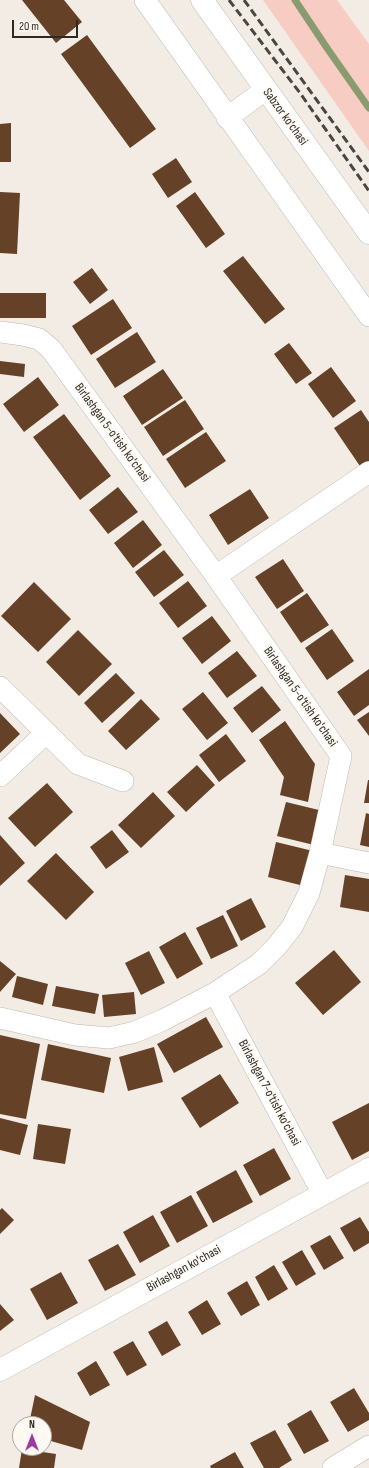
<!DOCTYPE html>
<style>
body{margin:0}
#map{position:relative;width:369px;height:1468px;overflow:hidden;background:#f2ece4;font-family:"Sofia Sans Condensed",sans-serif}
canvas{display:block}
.north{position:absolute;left:12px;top:1416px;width:40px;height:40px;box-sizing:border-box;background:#fefaf3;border:1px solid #aaa6a1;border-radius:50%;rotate:0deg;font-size:11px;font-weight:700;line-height:16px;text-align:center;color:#2b2926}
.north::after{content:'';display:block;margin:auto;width:14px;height:18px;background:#9c3aa2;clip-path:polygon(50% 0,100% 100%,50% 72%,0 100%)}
.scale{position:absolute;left:12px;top:20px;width:66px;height:18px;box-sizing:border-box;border:2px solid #2b2926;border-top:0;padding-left:5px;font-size:12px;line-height:14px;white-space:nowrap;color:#2b2926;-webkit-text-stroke:3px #fefaf3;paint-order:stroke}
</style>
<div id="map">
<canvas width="369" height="1468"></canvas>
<div class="north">N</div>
<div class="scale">20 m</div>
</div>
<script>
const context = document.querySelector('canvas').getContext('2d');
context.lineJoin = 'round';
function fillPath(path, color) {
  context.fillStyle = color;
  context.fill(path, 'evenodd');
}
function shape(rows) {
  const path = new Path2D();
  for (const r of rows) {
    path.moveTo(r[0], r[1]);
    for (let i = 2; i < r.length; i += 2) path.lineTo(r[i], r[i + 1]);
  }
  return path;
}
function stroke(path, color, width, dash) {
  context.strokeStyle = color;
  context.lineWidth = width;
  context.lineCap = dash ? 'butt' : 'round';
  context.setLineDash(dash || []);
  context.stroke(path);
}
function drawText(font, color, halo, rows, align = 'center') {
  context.font = font + ' "Sofia Sans Condensed",sans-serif';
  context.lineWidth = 4;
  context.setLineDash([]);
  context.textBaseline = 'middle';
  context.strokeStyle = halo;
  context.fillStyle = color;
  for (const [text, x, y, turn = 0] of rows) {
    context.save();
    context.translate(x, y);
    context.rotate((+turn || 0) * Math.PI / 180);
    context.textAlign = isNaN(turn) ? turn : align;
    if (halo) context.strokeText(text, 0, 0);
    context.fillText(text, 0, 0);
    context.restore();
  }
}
const green = shape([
 [263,0,337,0,369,44,369,151]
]);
const stream = shape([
 [295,0,327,48,369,108]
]);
const building = shape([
 [22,0,64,0,82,22,56,43],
 [87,35,156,129,130,148,61,54],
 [11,123,11,162,0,162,0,124],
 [176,158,192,182,168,198,152,174],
 [0,192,20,193,17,254,0,253],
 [195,192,225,234,206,248,176,206],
 [243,256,285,309,265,324,223,271],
 [92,268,108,290,90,304,73,282],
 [0,293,46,293,46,318,0,318],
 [113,299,132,328,91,355,72,326],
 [137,332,156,362,115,388,96,359],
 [289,343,312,373,296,384,274,354],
 [0,361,25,364,24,377,0,374],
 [331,367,356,401,333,418,308,384],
 [163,369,183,398,142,425,123,396],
 [38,377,59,405,24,432,3,404],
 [185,400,204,429,163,456,144,427],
 [361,410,369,422,369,469,364,472,334,428],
 [64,414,111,476,80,500,33,437],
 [206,432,226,461,185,488,166,459],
 [118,487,138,512,108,534,89,510],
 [250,489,269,518,228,545,209,515],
 [143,520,162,545,133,568,114,543],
 [164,550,184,575,154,597,135,572],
 [283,559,304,591,277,609,255,577],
 [188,581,207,606,178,628,159,603],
 [34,582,71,619,38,652,1,616],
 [307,593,329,625,301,643,280,612],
 [212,616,231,641,202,664,182,638],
 [332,629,354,661,327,680,305,648],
 [78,630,112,664,79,696,46,662],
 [237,651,257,676,227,698,208,673],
 [369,669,369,705,354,716,337,692],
 [116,673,135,693,102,723,84,703],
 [262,686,281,710,252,733,233,708],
 [203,692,228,723,207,740,182,709],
 [141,699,160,719,126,750,108,731],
 [369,712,369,736,357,720],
 [0,713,20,734,0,753],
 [285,721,315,764,308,802,280,795,284,777,259,740],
 [226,734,246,761,219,782,199,755],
 [197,765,215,785,186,812,167,792],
 [368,780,369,780,369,803,364,803],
 [47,783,73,812,35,847,8,818],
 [153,792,175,816,141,848,118,825],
 [286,802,323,811,314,845,277,836],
 [366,813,369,814,369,847,360,845],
 [112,830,129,852,106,869,90,847],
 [0,835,25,863,0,886],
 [276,842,313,851,304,886,268,877],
 [56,853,94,892,66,920,27,881],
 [345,875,369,879,369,912,340,907],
 [251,898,266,927,241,941,226,911],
 [223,915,238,946,211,959,196,928],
 [185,932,203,964,177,979,159,947],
 [334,950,361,982,323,1015,295,983],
 [149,951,165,983,141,995,125,963],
 [0,961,16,974,0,992],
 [17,976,48,984,43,1005,12,997],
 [56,986,99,994,95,1014,52,1006],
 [134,992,136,1014,104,1017,102,995],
 [206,1017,223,1047,174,1073,157,1044],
 [0,1035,40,1044,26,1119,0,1114],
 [48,1044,111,1058,104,1093,41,1080],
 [154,1047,163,1082,128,1091,119,1057],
 [220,1074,239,1103,200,1128,181,1098],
 [369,1103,369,1151,352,1160,332,1122],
 [0,1118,28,1125,20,1155,0,1150],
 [38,1124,71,1129,65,1164,33,1159],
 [274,1148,291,1179,260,1196,243,1165],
 [236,1170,253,1202,213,1223,196,1192],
 [191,1195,208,1226,177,1243,160,1212],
 [2,1208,14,1220,0,1234,0,1210],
 [153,1215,170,1246,140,1263,123,1232],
 [360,1217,369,1232,369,1243,354,1252,340,1228],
 [330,1235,344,1258,324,1270,310,1246],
 [118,1244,136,1275,105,1291,88,1260],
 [302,1250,316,1274,296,1286,282,1262],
 [274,1265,288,1289,268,1301,255,1277],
 [61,1272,78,1303,47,1320,30,1289],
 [247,1281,260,1305,241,1316,227,1293],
 [207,1300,221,1324,202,1335,188,1312],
 [0,1304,14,1320,0,1331],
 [167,1321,181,1345,162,1356,148,1332],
 [133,1341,147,1365,127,1376,113,1352],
 [96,1361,110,1385,90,1396,77,1373],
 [354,1388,369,1413,369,1420,348,1432,330,1402],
 [35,1395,90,1422,82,1450,44,1439,44,1424,29,1424],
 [311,1410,329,1441,304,1454,287,1424],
 [275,1430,292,1460,279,1468,264,1468,250,1443],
 [22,1449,56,1454,54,1468,19,1468],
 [235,1452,244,1468,211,1468,210,1466]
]);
const street = shape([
 [145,0,369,316],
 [227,118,266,89],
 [0,332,23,335,39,339,51,349,216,576,341,756,320,853,309,893,292,927,277,946,259,964,215,993,163,1020,135,1032,109,1038,75,1035,0,1018],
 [216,576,369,472],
 [0,687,78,764,123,781],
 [0,776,46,733],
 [320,853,369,863],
 [215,993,323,1194],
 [333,1468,369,1446]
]);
const secondary = shape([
 [202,0,369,233],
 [0,1370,369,1169]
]);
const rail = shape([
 [229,0,300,93,369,191],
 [244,0,369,172]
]);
const streetNames = [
 ["Sabzor ko'chasi",285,117,54],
 ["Birlashgan 5-o'tish ko'chasi",112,433,54],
 ["Birlashgan 5-o'tish ko'chasi",300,697,55],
 ["Birlashgan 7-o'tish ko'chasi",269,1093,62],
 ["Birlashgan ko'chasi",184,1269,-29]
];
fillPath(green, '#f7ccc2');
stroke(stream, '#8b9b70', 7);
fillPath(building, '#644127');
stroke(street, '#bdb8b0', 22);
stroke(secondary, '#bdb8b0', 23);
stroke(street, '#fff', 21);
stroke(secondary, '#fff', 22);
stroke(rail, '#484642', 3, [8, 4]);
drawText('13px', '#2b2926', '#fefaf3', streetNames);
</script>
